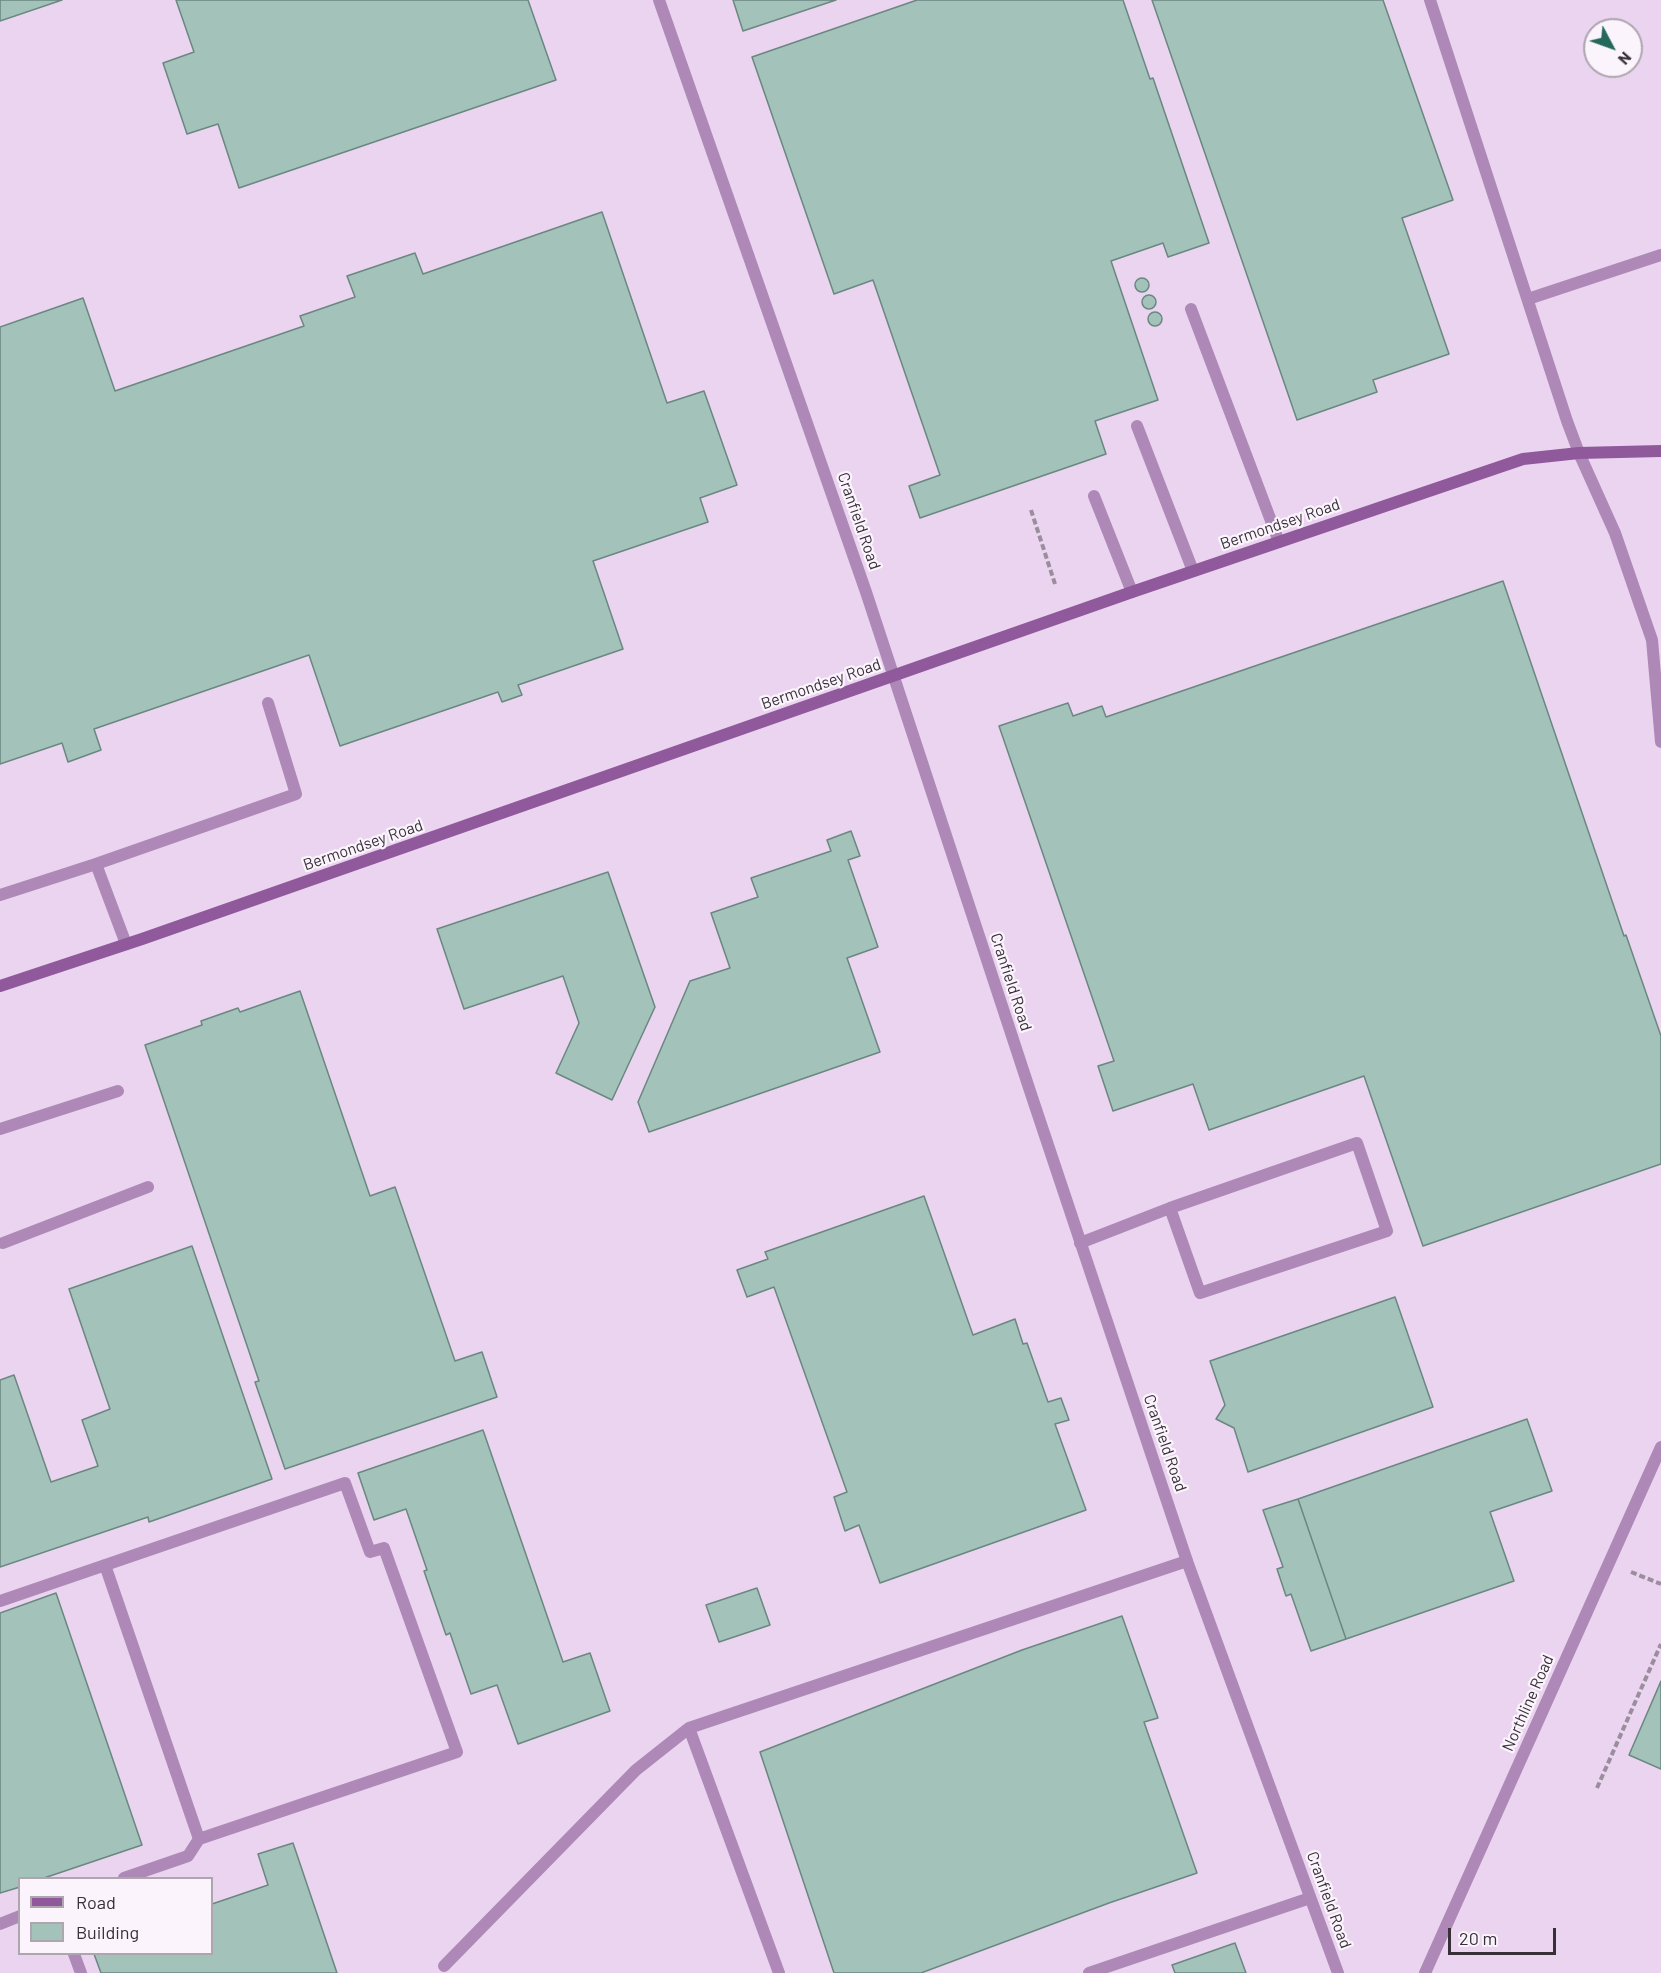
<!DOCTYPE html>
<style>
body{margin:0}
#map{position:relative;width:1661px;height:1973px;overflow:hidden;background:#f4e2f8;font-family:Barlow,sans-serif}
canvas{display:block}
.legend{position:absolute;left:18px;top:1877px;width:195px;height:78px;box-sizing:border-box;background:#fbf4fc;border:2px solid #ada6ae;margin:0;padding:8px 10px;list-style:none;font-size:18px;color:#373039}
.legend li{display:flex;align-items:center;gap:12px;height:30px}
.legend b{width:30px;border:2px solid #ada6ae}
.north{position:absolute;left:1583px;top:18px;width:60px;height:60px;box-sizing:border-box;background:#fbf4fc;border:2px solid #ada6ae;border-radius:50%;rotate:131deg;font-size:16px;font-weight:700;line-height:24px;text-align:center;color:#373039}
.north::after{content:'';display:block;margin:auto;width:21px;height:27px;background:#24695b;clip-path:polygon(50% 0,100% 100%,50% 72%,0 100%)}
.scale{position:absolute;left:1448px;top:1928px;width:108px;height:27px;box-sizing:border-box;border:3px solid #373039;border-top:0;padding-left:8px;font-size:18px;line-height:21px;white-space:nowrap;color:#373039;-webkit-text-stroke:4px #fbf4fc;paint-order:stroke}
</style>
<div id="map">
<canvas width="1661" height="1973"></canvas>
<ul class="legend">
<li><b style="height:8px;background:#90599c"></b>Road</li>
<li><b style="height:16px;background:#a3c2ba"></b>Building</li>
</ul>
<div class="north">N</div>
<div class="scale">20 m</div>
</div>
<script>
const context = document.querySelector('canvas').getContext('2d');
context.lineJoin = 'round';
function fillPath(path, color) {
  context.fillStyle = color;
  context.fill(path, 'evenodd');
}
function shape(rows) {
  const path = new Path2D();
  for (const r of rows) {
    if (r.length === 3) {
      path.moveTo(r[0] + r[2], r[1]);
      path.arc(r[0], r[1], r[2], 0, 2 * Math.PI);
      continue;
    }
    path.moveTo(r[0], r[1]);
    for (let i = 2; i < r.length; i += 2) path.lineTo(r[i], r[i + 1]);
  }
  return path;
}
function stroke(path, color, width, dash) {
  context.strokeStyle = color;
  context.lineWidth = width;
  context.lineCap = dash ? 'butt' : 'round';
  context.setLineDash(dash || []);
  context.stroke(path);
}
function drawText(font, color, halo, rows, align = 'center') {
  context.font = font + ' Barlow,sans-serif';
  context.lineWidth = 4.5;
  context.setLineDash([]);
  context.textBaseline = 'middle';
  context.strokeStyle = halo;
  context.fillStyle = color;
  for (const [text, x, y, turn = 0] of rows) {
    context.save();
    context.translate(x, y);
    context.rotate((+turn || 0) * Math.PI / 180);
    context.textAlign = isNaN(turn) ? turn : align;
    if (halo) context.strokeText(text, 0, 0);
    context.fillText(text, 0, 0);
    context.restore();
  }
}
const built = shape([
 [0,0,1661,0,1661,1973,0,1973],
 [1595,30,1631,30,1631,66,1595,66],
 [20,1878,212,1878,212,1954,20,1954]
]);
const building = shape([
 [0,0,62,0,0,21,0,0],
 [176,0,528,0,556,80,239,188,218,124,187,134,163,63,194,52,176,0],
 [733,0,836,0,743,31,733,0],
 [917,0,1123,0,1150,79,1153,78,1209,243,1168,257,1163,243,1111,261,1158,400,1095,421,1106,454,920,518,909,486,940,475,873,280,834,294,752,57,917,0],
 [1152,0,1383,0,1453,200,1402,218,1449,354,1373,380,1377,392,1297,420,1152,0],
 [602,212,667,403,704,391,737,485,700,498,708,522,593,561,623,649,518,685,522,695,502,702,498,692,340,746,309,655,94,729,101,750,68,762,62,743,0,764,0,327,83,298,115,391,304,326,300,316,355,297,347,276,415,253,423,274,602,212],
 [1142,285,7],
 [1149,302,7],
 [1155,319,7],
 [1503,581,1624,936,1626,935,1661,1036,1661,1164,1423,1246,1364,1076,1209,1130,1193,1084,1113,1111,1098,1066,1114,1061,999,726,1068,703,1073,716,1102,706,1106,717,1503,581],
 [851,831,860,856,848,860,878,947,847,958,880,1052,649,1132,638,1102,690,981,730,968,711,913,758,897,751,878,831,851,827,840,851,831],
 [608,872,655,1007,612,1100,556,1073,579,1023,563,976,464,1009,437,929,608,872],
 [300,991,370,1196,395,1187,455,1361,482,1352,497,1397,285,1469,255,1382,259,1381,145,1045,202,1025,201,1021,238,1008,240,1012,300,991],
 [924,1196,973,1335,1015,1319,1023,1344,1027,1343,1048,1402,1061,1398,1069,1420,1055,1424,1086,1510,880,1583,859,1525,845,1531,834,1497,847,1492,774,1287,747,1297,737,1270,768,1259,765,1252,924,1196],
 [192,1246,272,1479,149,1522,148,1517,0,1567,0,1380,14,1375,51,1482,98,1466,82,1420,110,1409,69,1289,192,1246],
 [1395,1297,1433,1407,1248,1472,1234,1428,1216,1419,1225,1405,1210,1361,1395,1297],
 [1527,1419,1552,1491,1490,1512,1514,1581,1346,1639,1298,1499,1527,1419],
 [483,1430,563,1662,590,1653,610,1711,518,1744,497,1685,471,1694,450,1633,446,1635,424,1571,427,1570,406,1509,374,1520,358,1473,483,1430],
 [1298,1499,1346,1639,1311,1651,1291,1594,1286,1596,1277,1569,1283,1567,1263,1510,1298,1499],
 [757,1588,770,1625,719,1642,706,1605,757,1588],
 [56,1593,142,1845,44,1878,20,1878,20,1887,0,1893,0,1613,56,1593],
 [1122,1616,1158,1718,1144,1722,1197,1873,1109,1903,921,1973,834,1973,760,1752,1022,1650,1122,1616],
 [1661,1681,1661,1769,1629,1755,1661,1681],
 [293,1843,337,1973,101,1973,94,1954,212,1954,212,1904,268,1885,258,1854,293,1843],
 [1235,1943,1246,1973,1175,1973,1172,1965,1235,1943]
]);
const path = shape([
 [1031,510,1055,584],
 [1631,1572,1661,1584],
 [1597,1788,1661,1644]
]);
const lane = shape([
 [1430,0,1567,421,1579,453,1615,533,1652,640,1661,742],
 [1528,299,1661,255],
 [1191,309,1279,542],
 [1137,426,1193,571],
 [1094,496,1132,592],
 [0,895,96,864],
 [126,944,96,864,296,794,268,703],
 [0,1129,118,1091],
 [3,1243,148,1187],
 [1080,1243,1170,1208,1357,1143,1387,1231,1200,1293,1170,1208],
 [105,1565,199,1839],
 [0,1601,345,1483,370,1552,384,1548,457,1752,199,1839,188,1856,124,1878],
 [0,1924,20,1916],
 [74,1954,81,1973],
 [444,1966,636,1770,689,1728],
 [779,1973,689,1728,1187,1561],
 [1089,1973,1310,1898]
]);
const street = shape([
 [659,0,866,592,1032,1097,1187,1561,1338,1973],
 [1425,1973,1661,1447]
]);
const secondary = shape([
 [0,986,142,939,1132,592,1523,459,1579,453,1661,451]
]);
const streetNames = [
 ["Cranfield Road",859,521,71],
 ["Bermondsey Road",1280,524,-19],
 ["Bermondsey Road",821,684,-19],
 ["Bermondsey Road",363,845,-19],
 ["Cranfield Road",1011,982,72],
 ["Cranfield Road",1165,1443,71],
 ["Northline Road",1528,1703,-66],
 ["Cranfield Road",1329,1900,70]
];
fillPath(built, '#ebd4f0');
fillPath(building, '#a3c2ba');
stroke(building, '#6a8780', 1.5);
stroke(path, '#9a8e9d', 4, [6, 3]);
stroke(lane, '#ae89b7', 12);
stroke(street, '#ae89b7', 12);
stroke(secondary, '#90599c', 12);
drawText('16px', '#373039', '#fbf4fc', streetNames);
</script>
